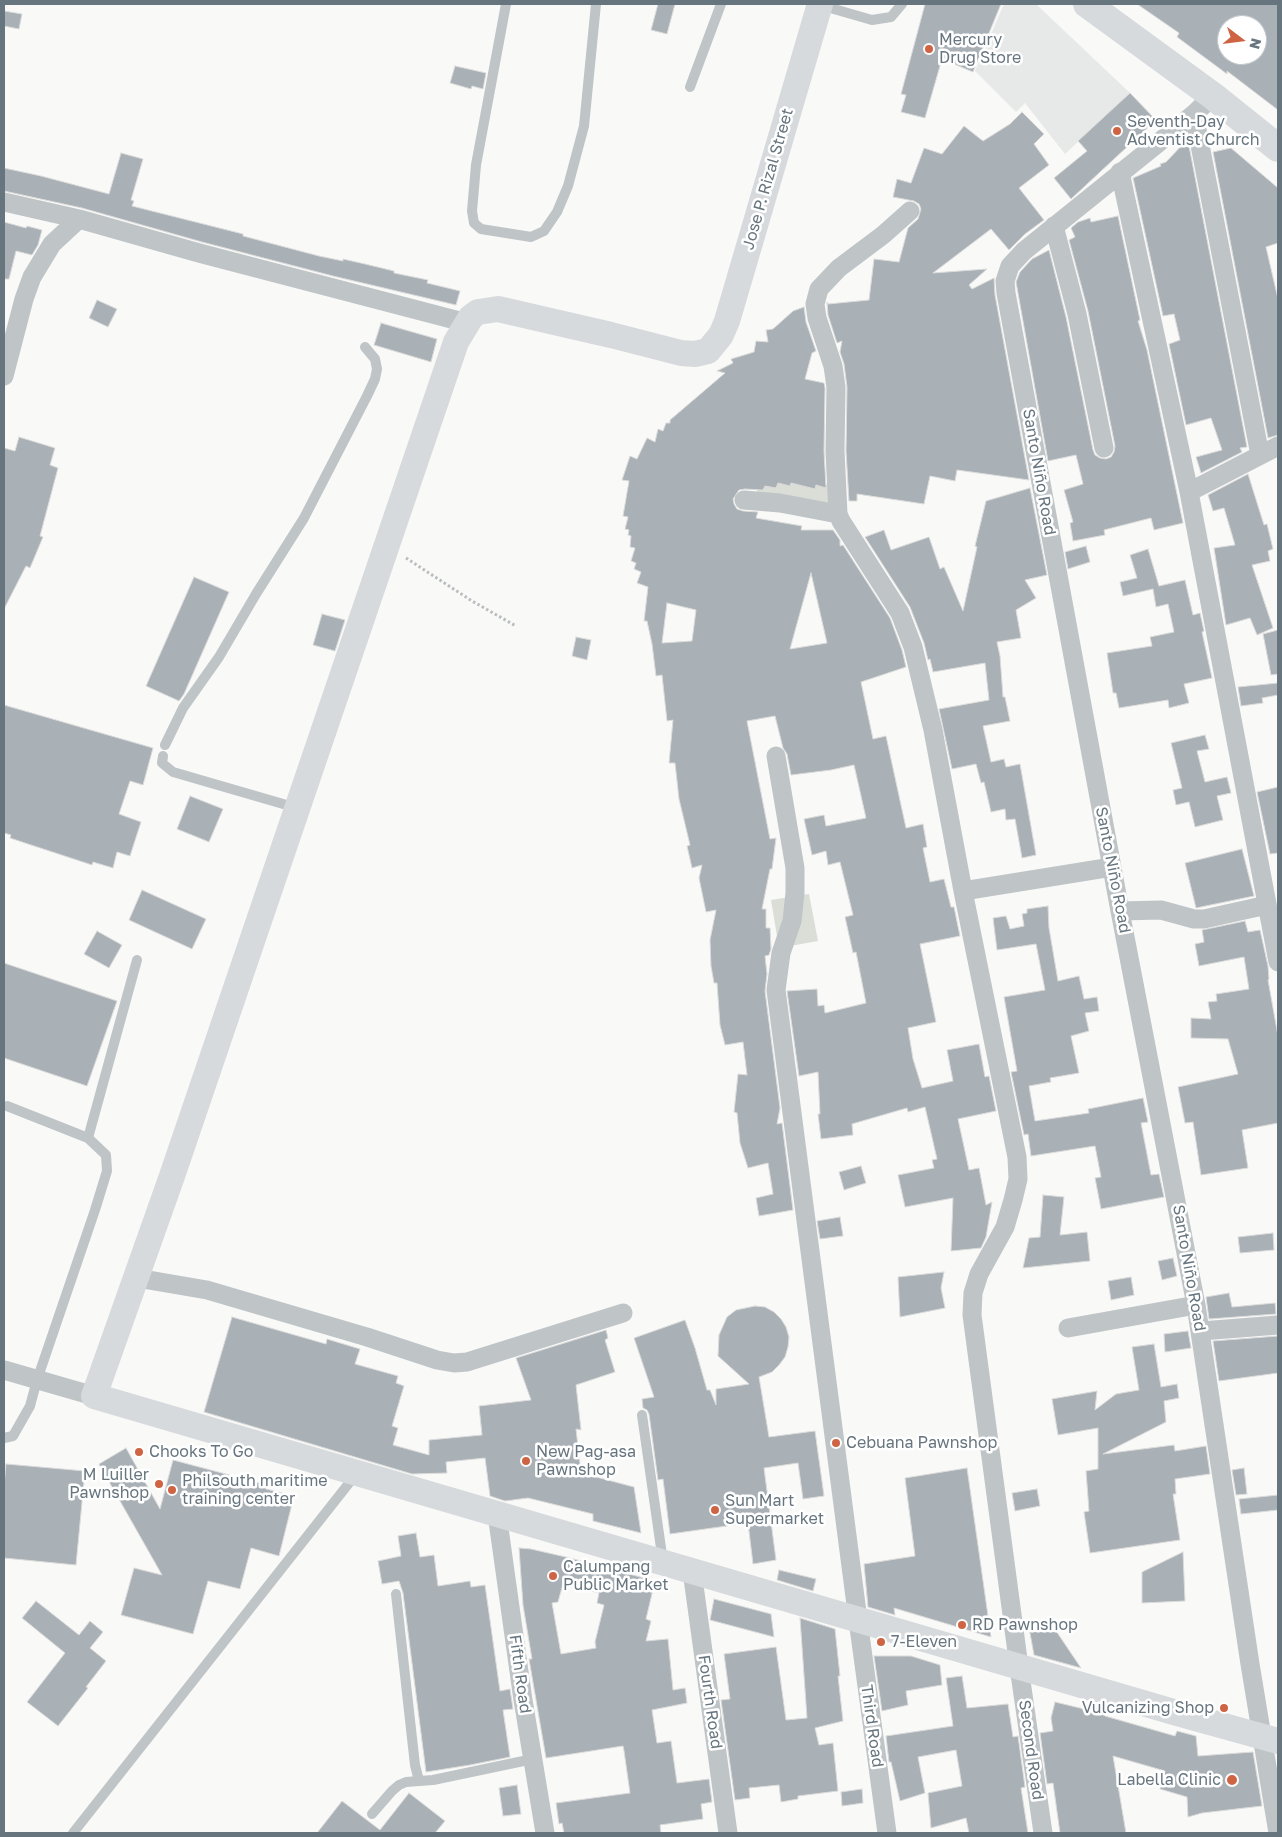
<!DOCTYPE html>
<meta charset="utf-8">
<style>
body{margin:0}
#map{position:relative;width:1282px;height:1837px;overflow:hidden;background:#f9f9f8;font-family:"Golos Text",sans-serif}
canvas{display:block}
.frame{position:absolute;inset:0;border:5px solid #67757f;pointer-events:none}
.north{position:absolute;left:1217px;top:15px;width:50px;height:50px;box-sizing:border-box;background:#fff;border:1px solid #c2c8cc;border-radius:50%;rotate:105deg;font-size:14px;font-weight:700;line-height:20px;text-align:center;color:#67757f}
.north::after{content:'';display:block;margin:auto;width:18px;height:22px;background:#ce6443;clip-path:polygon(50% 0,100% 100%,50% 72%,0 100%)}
</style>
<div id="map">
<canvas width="1282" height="1837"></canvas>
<div class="frame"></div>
<div class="north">N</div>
</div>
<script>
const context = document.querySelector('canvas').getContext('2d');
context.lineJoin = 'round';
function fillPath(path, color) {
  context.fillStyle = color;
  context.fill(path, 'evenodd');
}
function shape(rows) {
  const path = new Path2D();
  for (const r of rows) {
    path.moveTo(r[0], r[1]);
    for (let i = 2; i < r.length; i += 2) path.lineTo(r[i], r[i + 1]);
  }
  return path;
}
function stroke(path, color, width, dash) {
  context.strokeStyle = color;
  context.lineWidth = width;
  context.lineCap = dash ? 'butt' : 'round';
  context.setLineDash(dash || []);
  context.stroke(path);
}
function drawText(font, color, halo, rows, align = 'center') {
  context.font = font + ' "Golos Text",sans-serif';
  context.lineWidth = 5;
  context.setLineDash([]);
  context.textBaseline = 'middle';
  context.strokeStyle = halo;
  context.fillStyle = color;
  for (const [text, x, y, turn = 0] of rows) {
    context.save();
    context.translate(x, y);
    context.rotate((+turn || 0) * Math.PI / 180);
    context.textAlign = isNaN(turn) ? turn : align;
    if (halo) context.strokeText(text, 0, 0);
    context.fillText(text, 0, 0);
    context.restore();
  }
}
const built = shape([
 [1004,4,1036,4,1130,93,1065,154,1025,103,1016,112,975,71]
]);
const green = shape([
 [759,475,831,485,826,515,755,505],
 [809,894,818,941,779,948,771,900]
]);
const building = shape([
 [658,4,675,4,667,34,651,30,658,4],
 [925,4,1001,4,973,72,942,59,925,118,901,112,906,95,901,94,925,4],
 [1137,4,1278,4,1278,110,1227,71,1227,74,1177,37,1179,33,1137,4],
 [1227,25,1257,25,1257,55,1227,55,1227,25],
 [4,11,22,14,19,29,4,26,4,11],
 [455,66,486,73,483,89,472,86,471,89,450,83,455,66],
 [1130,93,1156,120,1071,199,1054,178,1087,151,1078,141,1130,93],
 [1022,112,1044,134,1034,144,1049,165,1019,188,1044,220,1025,234,1009,250,991,229,933,273,987,269,969,285,972,289,994,278,995,295,1029,480,957,470,955,481,930,476,924,504,857,494,857,501,849,501,846,451,847,387,844,364,840,352,842,341,837,343,828,315,827,302,828,304,869,300,874,259,899,262,908,228,918,219,921,209,919,204,914,201,893,197,897,179,911,183,924,148,942,154,964,126,983,141,1010,124,1022,112],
 [1185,142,1189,146,1247,447,1240,448,1242,452,1201,473,1196,457,1222,450,1211,418,1186,425,1169,344,1180,340,1174,314,1163,316,1133,178,1161,166,1160,164,1166,162,1185,142],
 [1231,148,1278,188,1278,243,1266,247,1278,299,1278,435,1268,438,1213,152,1231,148],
 [121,153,143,159,131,200,134,201,132,206,243,234,243,236,319,256,343,261,343,259,365,264,394,271,394,273,428,280,427,283,460,291,456,305,333,276,202,242,82,208,4,191,4,168,41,176,109,194,121,153],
 [1118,216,1140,320,1138,321,1147,350,1183,523,1154,530,1151,518,1104,530,1105,535,1073,541,1070,523,1073,522,1064,490,1083,484,1076,455,1048,461,1016,282,1020,272,1032,259,1049,250,1066,317,1093,450,1095,455,1100,458,1106,459,1111,457,1114,452,1115,446,1088,311,1069,240,1075,237,1071,228,1078,222,1090,218,1091,222,1118,216],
 [4,222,26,228,27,226,42,230,38,245,32,255,16,251,9,279,4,279,4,222],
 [97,300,117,309,108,327,89,318,97,300],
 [804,307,806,322,816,351,812,353,805,379,824,383,825,388,824,451,826,488,816,485,815,489,791,483,790,486,778,483,776,488,765,486,763,490,745,489,739,490,733,499,734,504,737,509,743,511,758,512,756,518,802,526,801,530,833,530,840,540,840,546,843,545,890,618,902,650,906,667,861,682,873,739,886,736,906,828,923,824,927,847,923,848,930,882,944,879,951,907,954,907,960,936,920,944,936,1022,908,1028,913,1059,922,1088,953,1081,947,1050,979,1044,985,1077,989,1076,996,1111,958,1119,969,1170,979,1168,986,1205,992,1202,986,1237,981,1248,951,1251,953,1198,905,1207,898,1175,934,1168,932,1160,937,1159,925,1107,908,1112,907,1108,852,1124,853,1135,821,1139,818,1114,820,1114,818,1072,799,1076,787,991,817,989,818,1006,824,1005,825,1013,866,1003,856,952,853,953,845,917,853,915,840,862,828,865,826,851,812,855,804,819,824,815,826,826,866,818,854,765,831,770,791,775,787,754,783,748,775,716,747,721,770,839,776,838,772,869,770,869,762,909,766,909,766,928,770,928,771,949,769,955,765,956,767,974,765,991,780,1108,777,1124,782,1123,793,1210,759,1216,756,1198,773,1194,768,1163,748,1168,740,1143,737,1113,734,1112,738,1074,747,1075,743,1042,725,1045,720,1025,717,983,714,983,711,966,710,940,716,910,706,912,699,878,702,865,692,868,687,846,690,845,679,799,675,763,669,763,673,720,667,721,662,675,656,676,652,644,647,621,644,621,648,587,637,583,641,572,634,569,636,563,631,561,635,548,630,547,631,536,628,535,629,530,625,529,628,517,623,516,629,481,622,480,630,456,637,459,647,438,655,442,658,429,663,431,666,423,670,423,670,420,725,373,717,371,733,363,731,359,754,352,756,341,768,342,766,330,773,329,793,311,804,307],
 [811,573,827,643,790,649,811,573],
 [667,603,696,610,692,641,662,643,667,603],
 [381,323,437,339,431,362,374,345,381,323],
 [19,437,55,448,50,465,58,468,40,536,43,537,30,568,26,566,4,609,4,448,15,451,19,437],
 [1248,474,1264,525,1267,524,1273,549,1268,551,1270,561,1252,565,1273,628,1257,635,1250,618,1226,625,1214,548,1235,545,1224,508,1213,511,1208,495,1248,474],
 [1030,488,1047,575,1025,580,1036,598,1016,610,1021,638,997,642,1000,656,1003,697,1005,697,1010,721,983,726,991,762,1004,759,1006,767,1020,764,1036,855,1022,858,1015,819,1006,820,1005,809,991,812,984,782,981,783,976,764,952,769,939,709,989,700,985,663,933,672,930,659,928,660,924,643,910,607,865,537,884,530,891,550,929,537,940,569,944,567,963,611,977,547,975,546,986,501,1030,488],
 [1086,546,1090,562,1068,569,1065,552,1086,546],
 [1148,549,1159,586,1185,580,1193,615,1200,613,1204,631,1202,632,1212,678,1184,684,1189,703,1169,708,1168,700,1119,708,1116,693,1113,693,1107,653,1152,646,1150,637,1174,632,1168,604,1156,607,1153,589,1123,596,1120,582,1137,578,1130,555,1148,549],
 [194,577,229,592,184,694,179,701,146,686,194,577],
 [322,614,345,620,335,651,313,645,322,614],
 [1278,630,1278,674,1271,675,1263,634,1278,630],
 [576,637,591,640,587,660,572,656,576,637],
 [1278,683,1278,695,1262,698,1263,703,1241,706,1238,687,1278,683],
 [4,705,153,748,143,785,130,781,119,814,141,822,130,856,117,852,113,868,93,862,92,865,25,843,10,838,11,835,4,833,4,705],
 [1205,735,1209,749,1197,751,1205,782,1227,777,1231,793,1217,796,1223,820,1195,827,1189,802,1176,805,1173,790,1182,788,1171,743,1205,735],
 [1278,787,1278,853,1270,854,1257,792,1278,787],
 [190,796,223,809,209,842,177,829,190,796],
 [1242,849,1254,896,1196,908,1185,863,1242,849],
 [142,890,206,919,192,949,129,920,142,890],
 [1048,906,1049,928,1058,981,1079,976,1084,999,1097,997,1099,1011,1085,1013,1089,1031,1071,1036,1079,1073,1050,1078,1051,1082,1029,1086,1035,1121,1089,1113,1088,1109,1143,1098,1148,1122,1141,1123,1151,1175,1159,1174,1164,1197,1101,1209,1095,1178,1101,1177,1095,1146,1031,1156,1028,1134,1024,1135,1011,1072,1017,1071,1004,997,1045,990,1036,944,997,950,993,918,1006,916,1010,929,1024,926,1022,914,1027,913,1027,909,1048,906],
 [1245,921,1248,932,1260,930,1268,966,1269,979,1268,980,1278,1036,1278,1123,1242,1130,1248,1168,1201,1175,1193,1122,1185,1123,1178,1087,1238,1074,1228,1039,1191,1038,1191,1018,1211,1019,1208,1002,1217,1001,1216,994,1249,989,1244,957,1199,966,1195,944,1204,942,1202,930,1245,921],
 [97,931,122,945,109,968,84,954,97,931],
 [4,963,117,1001,87,1086,4,1058,4,963],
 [861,1166,866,1183,844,1190,839,1172,861,1166],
 [1043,1195,1064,1197,1060,1235,1087,1232,1090,1261,1023,1268,1029,1238,1040,1237,1043,1195],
 [840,1217,843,1236,820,1239,817,1221,840,1217],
 [1273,1233,1274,1250,1240,1253,1238,1237,1273,1233],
 [1173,1258,1177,1276,1162,1280,1158,1261,1173,1258],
 [944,1272,941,1288,945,1308,900,1317,898,1277,944,1272],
 [1131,1277,1134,1295,1111,1300,1108,1281,1131,1277],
 [1229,1293,1232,1307,1275,1303,1276,1314,1209,1319,1206,1297,1229,1293],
 [755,1306,765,1307,774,1312,781,1319,786,1327,789,1337,788,1347,785,1357,779,1365,772,1372,759,1377,769,1437,815,1431,824,1496,803,1499,798,1463,764,1468,776,1560,753,1564,748,1523,670,1534,663,1479,658,1480,649,1414,647,1410,643,1408,642,1399,654,1397,634,1338,685,1320,695,1348,707,1390,710,1390,716,1405,716,1389,749,1384,718,1356,719,1335,727,1317,736,1310,755,1306],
 [232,1317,326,1344,327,1339,360,1349,355,1364,398,1376,396,1383,404,1386,392,1426,398,1428,393,1445,429,1455,429,1440,482,1435,479,1406,531,1400,516,1358,606,1330,608,1338,605,1340,615,1372,576,1385,581,1430,576,1429,581,1473,634,1487,641,1533,593,1521,593,1514,528,1498,505,1501,490,1496,485,1458,446,1462,447,1473,412,1474,204,1412,232,1317],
 [1188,1331,1191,1348,1165,1352,1164,1334,1188,1331],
 [1278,1336,1278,1373,1219,1381,1213,1341,1278,1336],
 [1154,1344,1161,1387,1177,1384,1179,1398,1164,1401,1166,1422,1103,1454,1174,1445,1175,1451,1206,1446,1210,1474,1175,1479,1176,1494,1173,1494,1180,1540,1090,1553,1084,1512,1089,1511,1086,1471,1098,1469,1098,1428,1058,1435,1052,1399,1097,1391,1095,1410,1116,1394,1139,1390,1132,1347,1154,1344],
 [126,1448,160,1509,173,1460,267,1485,266,1489,294,1496,279,1556,251,1548,240,1589,208,1581,193,1634,121,1615,134,1568,162,1575,99,1464,126,1448],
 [6,1464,85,1471,76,1565,4,1558,4,1486,6,1464],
 [967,1468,991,1637,894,1608,895,1615,868,1607,864,1564,915,1556,905,1478,967,1468],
 [1244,1468,1247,1494,1236,1495,1232,1470,1244,1468],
 [1037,1489,1040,1506,1015,1511,1012,1493,1037,1489],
 [1278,1495,1278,1510,1241,1514,1239,1499,1278,1495],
 [416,1533,420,1557,434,1555,438,1586,470,1581,471,1587,485,1585,500,1691,510,1689,513,1709,503,1710,510,1757,470,1765,426,1772,403,1593,399,1581,382,1584,378,1561,401,1556,398,1536,416,1533],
 [519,1548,531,1549,570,1558,655,1581,646,1619,651,1621,646,1641,668,1639,673,1690,685,1688,687,1703,652,1710,657,1743,671,1741,677,1783,709,1779,712,1802,701,1804,703,1819,660,1825,661,1833,564,1833,562,1823,559,1824,556,1803,630,1793,624,1751,623,1746,546,1758,529,1659,532,1659,523,1605,519,1548],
 [563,1584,599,1593,597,1603,604,1605,595,1642,596,1648,561,1654,552,1603,558,1602,563,1584],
 [1183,1552,1185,1601,1142,1603,1142,1572,1183,1552],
 [779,1570,816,1579,813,1591,777,1580,779,1570],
 [714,1599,771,1614,774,1637,710,1620,714,1599],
 [36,1601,79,1635,90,1621,103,1632,90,1648,106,1661,86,1687,88,1688,58,1726,27,1702,65,1653,22,1618,36,1601],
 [800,1618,835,1629,840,1676,838,1676,843,1721,815,1728,819,1745,833,1743,838,1791,798,1796,798,1799,781,1802,779,1785,749,1788,750,1798,735,1800,721,1700,730,1699,724,1654,776,1647,786,1720,807,1718,800,1618],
 [1048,1619,1081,1668,1034,1655,1028,1622,1048,1619],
 [874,1656,911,1656,940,1665,942,1685,906,1691,908,1705,882,1711,874,1656],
 [962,1676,967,1708,1008,1704,1013,1737,1018,1736,1025,1787,1021,1788,1028,1833,969,1833,966,1818,931,1828,928,1793,962,1786,956,1750,918,1757,925,1793,900,1801,891,1762,889,1762,886,1736,953,1726,946,1678,962,1676],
 [1055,1702,1105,1714,1105,1716,1175,1736,1177,1731,1196,1736,1198,1756,1253,1752,1262,1806,1202,1813,1188,1817,1187,1797,1160,1789,1165,1771,1113,1756,1126,1833,1060,1833,1053,1783,1047,1784,1040,1733,1053,1731,1051,1718,1055,1702],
 [517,1785,521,1814,503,1816,499,1788,517,1785],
 [862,1789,863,1803,842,1806,841,1792,862,1789],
 [409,1793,445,1821,435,1833,317,1833,342,1801,380,1830,409,1793]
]);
const path = shape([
 [406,558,472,601,516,626]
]);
const lane = shape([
 [506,4,476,165,472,211,474,223,481,229,531,237,544,231,557,212,568,186,584,126,596,4],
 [820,5,872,20,891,17,902,4],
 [690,87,721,4],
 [165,745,183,708,219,657,256,594,304,518,367,396,375,379,377,369,375,359,365,347],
 [163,756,162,763,173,772,297,808],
 [88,1138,137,960],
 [642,1415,663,1562],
 [4,1438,13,1436,30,1406,37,1380,95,1210,107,1171,106,1155,88,1138,7,1106],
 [396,1594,415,1765,419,1781,433,1780,533,1759],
 [372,1814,392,1791,399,1785,406,1782,419,1781],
 [73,1833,357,1473]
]);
const street = shape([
 [1213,96,1194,114,1024,251,1010,266,1005,281,1006,293,1120,911,1196,1305,1250,1664,1278,1833],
 [1194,114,1260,455],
 [1120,172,1189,492],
 [4,202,79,219,199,253,467,323],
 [910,211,883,235,839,268,819,289,815,304,817,318,833,366,836,387,835,451,838,514,841,521,900,613,913,647,933,730,963,891,1017,1157,1018,1179,1013,1200,1005,1227,979,1274,973,1293,972,1315,1019,1667,1043,1833],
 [1054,226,1077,314,1104,448],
 [4,376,24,299,32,277,52,244,79,219],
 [1278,446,1189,492,1278,962],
 [744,500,780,503,838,514],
 [776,756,795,868,795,893,792,921,781,953,776,990,858,1620,887,1833],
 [963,891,1112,867],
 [1120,911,1161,910,1194,919,1204,919,1267,905],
 [137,1278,207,1290,367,1337,437,1360,454,1363,467,1362,623,1313],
 [1068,1328,1196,1305],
 [1201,1331,1278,1325],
 [4,1370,94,1396],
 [497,1514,523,1700,545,1833],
 [692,1571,728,1833]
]);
const secondary = shape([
 [820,4,727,321,721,335,708,351,695,354,681,353,611,335,498,309,478,312,471,317,456,342,172,1176,94,1396,1177,1713,1278,1741]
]);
const primary = shape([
 [1087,4,1213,96,1278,148]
]);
const markers = [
 [929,49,5,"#ce6443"],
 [1117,131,5,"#ce6443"],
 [836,1443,5,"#ce6443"],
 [139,1452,5,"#ce6443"],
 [526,1461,5,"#ce6443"],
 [159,1484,5,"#ce6443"],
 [172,1490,5,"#ce6443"],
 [715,1510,5,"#ce6443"],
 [553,1576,5,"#ce6443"],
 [962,1625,5,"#ce6443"],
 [881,1642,5,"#ce6443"],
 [1224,1708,5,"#ce6443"],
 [1232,1780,6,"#ce6443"]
];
const poiNames = [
 ["Mercury",939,40],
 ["Drug Store",939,58],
 ["Seventh-Day",1127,122],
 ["Adventist Church",1127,140],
 ["Cebuana Pawnshop",846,1443],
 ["Chooks To Go",149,1452],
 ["New Pag-asa",536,1452],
 ["Pawnshop",536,1470],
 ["M Luiller",149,1475,"right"],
 ["Pawnshop",149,1493,"right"],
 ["Philsouth maritime",182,1481],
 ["training center",182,1499],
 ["Sun Mart",725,1501],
 ["Supermarket",725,1519],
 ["Calumpang",563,1567],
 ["Public Market",563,1585],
 ["RD Pawnshop",972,1625],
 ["7-Eleven",891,1642],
 ["Vulcanizing Shop",1214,1708,"right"],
 ["Labella Clinic",1221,1780,"right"]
];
const streetNames = [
 ["Jose P. Rizal Street",768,179,-74],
 ["Santo Niño Road",1039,472,80],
 ["Santo Niño Road",1113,870,79],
 ["Santo Niño Road",1189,1268,80],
 ["Fifth Road",520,1674,82],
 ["Fourth Road",710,1702,82],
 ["Third Road",872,1726,82],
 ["Second Road",1031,1750,82]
];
fillPath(built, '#e7e8e8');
fillPath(green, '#daded7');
fillPath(building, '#a9b0b6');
stroke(building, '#dbdbda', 1);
stroke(path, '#babdc0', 3, [2.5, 2.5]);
stroke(lane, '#bfc4c7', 10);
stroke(street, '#bfc4c7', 19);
stroke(secondary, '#d7dadd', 26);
stroke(primary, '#d7dadd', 28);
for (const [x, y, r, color] of markers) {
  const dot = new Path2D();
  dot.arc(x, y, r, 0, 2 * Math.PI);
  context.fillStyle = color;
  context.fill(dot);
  stroke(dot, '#fff', 2);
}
drawText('16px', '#67757f', '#fff', poiNames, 'left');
drawText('16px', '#67757f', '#fff', streetNames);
</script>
